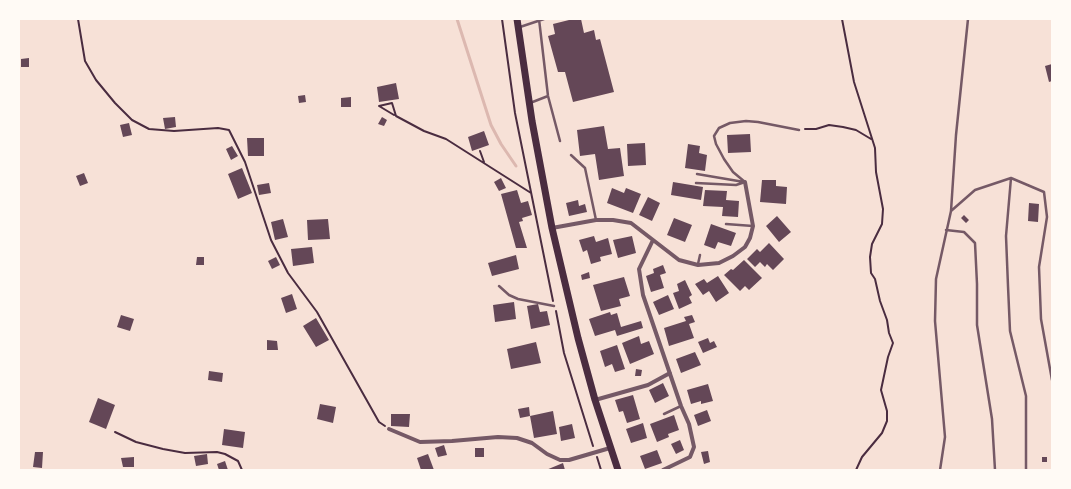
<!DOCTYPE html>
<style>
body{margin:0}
#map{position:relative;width:1071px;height:489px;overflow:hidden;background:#f7e1d7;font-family:Montserrat,sans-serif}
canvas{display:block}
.frame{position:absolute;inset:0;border:20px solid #fffaf5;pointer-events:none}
</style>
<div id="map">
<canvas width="1071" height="489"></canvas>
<div class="frame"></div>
</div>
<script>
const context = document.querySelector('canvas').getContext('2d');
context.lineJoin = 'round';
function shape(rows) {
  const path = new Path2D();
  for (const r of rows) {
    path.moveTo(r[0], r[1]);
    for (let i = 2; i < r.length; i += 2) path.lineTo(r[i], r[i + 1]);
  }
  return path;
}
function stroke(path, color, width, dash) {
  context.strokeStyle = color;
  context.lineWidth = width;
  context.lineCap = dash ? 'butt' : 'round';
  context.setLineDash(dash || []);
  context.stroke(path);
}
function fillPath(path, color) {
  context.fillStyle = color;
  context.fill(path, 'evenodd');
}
const stream = shape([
 [457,19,491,125,501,144,516,166]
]);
const building = shape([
 [573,19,581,19,584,33,594,30,596,40,600,39,614,92,573,102,565,72,558,72,548,36,555,34,553,24],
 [29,58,29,67,21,67,21,59],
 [1052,64,1052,81,1049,82,1045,66],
 [396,83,399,99,379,102,377,87],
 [305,95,306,102,299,103,298,96],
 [351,97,351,107,341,107,341,98],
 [175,117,176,127,165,129,163,118],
 [382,117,387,120,384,126,378,124],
 [129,123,132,135,123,137,120,125],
 [604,126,608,149,620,148,624,176,599,180,595,154,580,156,577,130],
 [484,131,489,145,472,151,468,137],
 [750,134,751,152,728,153,727,135],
 [247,138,264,138,264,156,248,156],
 [645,143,646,165,628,166,627,144],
 [688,144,700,146,699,153,707,155,705,171,685,168],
 [232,146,238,156,231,160,226,149],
 [242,168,252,193,238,199,228,174],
 [84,173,88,183,80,186,76,176],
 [501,178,506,188,499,191,494,182],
 [762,180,776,180,776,186,787,187,786,204,760,202],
 [673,182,703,187,701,200,671,195],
 [269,183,271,193,259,195,257,185],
 [612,188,624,193,626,188,641,194,633,213,607,203],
 [517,190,521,203,528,201,532,215,522,218,523,221,519,222,527,248,516,248,501,194],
 [705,190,727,191,726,200,739,201,738,217,722,216,723,207,703,206],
 [648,197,660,203,652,221,639,215],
 [578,200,579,206,585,204,587,212,569,216,566,203],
 [1029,203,1039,204,1038,222,1028,221],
 [964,215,969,220,966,223,961,218],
 [777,216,791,232,779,242,766,226],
 [674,218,692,225,685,242,667,235],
 [283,219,288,237,275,240,271,222],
 [328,219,330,239,308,240,307,220],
 [711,224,736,233,731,246,718,242,715,249,704,245],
 [594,236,596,242,608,238,612,254,600,257,601,261,591,264,587,250,583,252,579,240],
 [632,236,636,253,618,258,613,240],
 [769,243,784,259,773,270,767,264,765,267,760,262,755,267,747,259,757,249,760,252],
 [312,247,314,263,293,266,291,249],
 [516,255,519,269,492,276,488,263],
 [197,257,204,257,204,265,196,265],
 [276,257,280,265,272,269,268,261],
 [744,260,762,278,749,290,745,286,740,291,724,275,731,269,733,270],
 [663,265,666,273,660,275,664,288,651,292,646,276,654,273,653,269],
 [589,272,590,278,582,280,581,275],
 [718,276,729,293,716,302,709,291,703,295,695,284,704,279,707,283],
 [624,277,630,296,619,299,621,306,601,311,593,285],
 [685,280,692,295,689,297,692,303,679,309,673,293,679,291,677,284],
 [292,294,297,309,286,313,281,298],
 [668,295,674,309,659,315,653,302],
 [514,302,516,319,495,322,493,305],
 [538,304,540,312,547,311,550,325,531,329,527,306],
 [610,312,611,315,617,313,621,327,641,321,643,328,617,336,615,330,595,336,589,319],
 [121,315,134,319,130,331,117,327],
 [692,315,695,322,689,324,694,338,669,346,664,328,686,321,684,317],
 [316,318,329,340,316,347,303,326],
 [639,336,641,344,649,341,654,354,630,364,622,343],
 [708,338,710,343,714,341,717,347,703,353,698,342],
 [267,340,277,341,278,350,267,350],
 [536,342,541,363,511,369,507,349],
 [617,345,625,369,615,372,612,364,605,367,600,351],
 [695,352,701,365,681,373,676,359],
 [636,369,642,370,641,376,635,376],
 [209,371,223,373,222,382,208,380],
 [663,383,669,396,655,403,649,390],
 [708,384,713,401,701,404,701,401,691,404,687,390],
 [633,395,640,419,627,423,623,411,619,412,615,400],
 [98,398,115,405,106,429,89,422],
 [320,404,336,407,333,423,317,419],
 [529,407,530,416,520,418,518,409],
 [707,410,711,421,698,426,694,415],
 [553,411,557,434,534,438,530,416],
 [391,414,410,414,409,427,391,426],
 [674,415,679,430,668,434,669,437,657,442,650,424],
 [643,423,647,438,631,443,626,429],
 [572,424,575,438,561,441,559,427],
 [224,429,245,432,243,448,222,445],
 [680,440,684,450,676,454,671,444],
 [444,445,447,455,438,457,435,448],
 [475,448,484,448,484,457,475,457],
 [657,450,662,463,645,469,640,456],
 [708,451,710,462,704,464,701,452],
 [35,452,43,452,42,468,33,467],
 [207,454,208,464,196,466,194,456],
 [428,454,434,470,421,470,417,458],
 [134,457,134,467,123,467,121,458],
 [1042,457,1047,457,1047,462,1042,462],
 [225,461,228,470,219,470,217,464],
 [563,463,565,470,546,470]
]);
const path = shape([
 [78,19,85,61,96,80,115,103,132,120,149,129,174,131,218,128,229,130,245,162,271,240,288,273,317,312,379,422,385,426],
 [502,19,515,113,553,301],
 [842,19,854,82,875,148,876,172,883,209,882,224,872,244,870,257,871,273,875,279,880,301,887,320,889,333,893,343,888,357,881,390,887,411,887,421,882,433,862,457,856,470],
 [394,115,379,106,392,103,396,116,424,131,446,139,531,193],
 [805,129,816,129,829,125,843,127,856,130,871,139],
 [480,151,484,162],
 [556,311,564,353,593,446],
 [115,432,136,442,163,449,185,453,217,452,225,454,238,461,242,470],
 [597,457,601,470]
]);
const service = shape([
 [539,19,548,96,560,141],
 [520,27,544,19],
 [530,103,548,96],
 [571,155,585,168,596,220],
 [697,174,744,182],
 [1011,178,1006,236,1008,286,1010,331,1026,396,1026,470],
 [745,182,733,172,724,159,716,144,714,136,719,128,730,123,746,121,758,122,799,130],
 [696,183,736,185,745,182],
 [951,211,975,190,1011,178,1044,192,1047,217,1039,267,1041,319,1052,380],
 [726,224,753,226],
 [946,230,964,232,975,243,977,284,977,325,992,419,995,470],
 [698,264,700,255],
 [499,286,509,295,518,299,554,306],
 [664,414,681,406],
 [940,470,945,437,935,321,936,279,951,211,956,135,968,19]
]);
const minor = shape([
 [552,228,596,220,613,220,631,223,679,260,698,265,719,263,733,256,745,247,750,238,753,226,745,182],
 [653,240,639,269,643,295,681,406,689,424,694,447,690,457,663,470],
 [595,400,648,385,670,373],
 [389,429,420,442,452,441,498,437,517,438,532,443,547,454,560,460,569,460,610,448]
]);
const primary = shape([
 [517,19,532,121,552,228,578,338,595,400,618,470]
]);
stroke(stream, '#dcb8b0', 3);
fillPath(building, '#644757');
stroke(path, '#4a2c40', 2);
stroke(service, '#755966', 2.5);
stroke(minor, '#755966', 4);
stroke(primary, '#4a2c40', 7);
</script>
